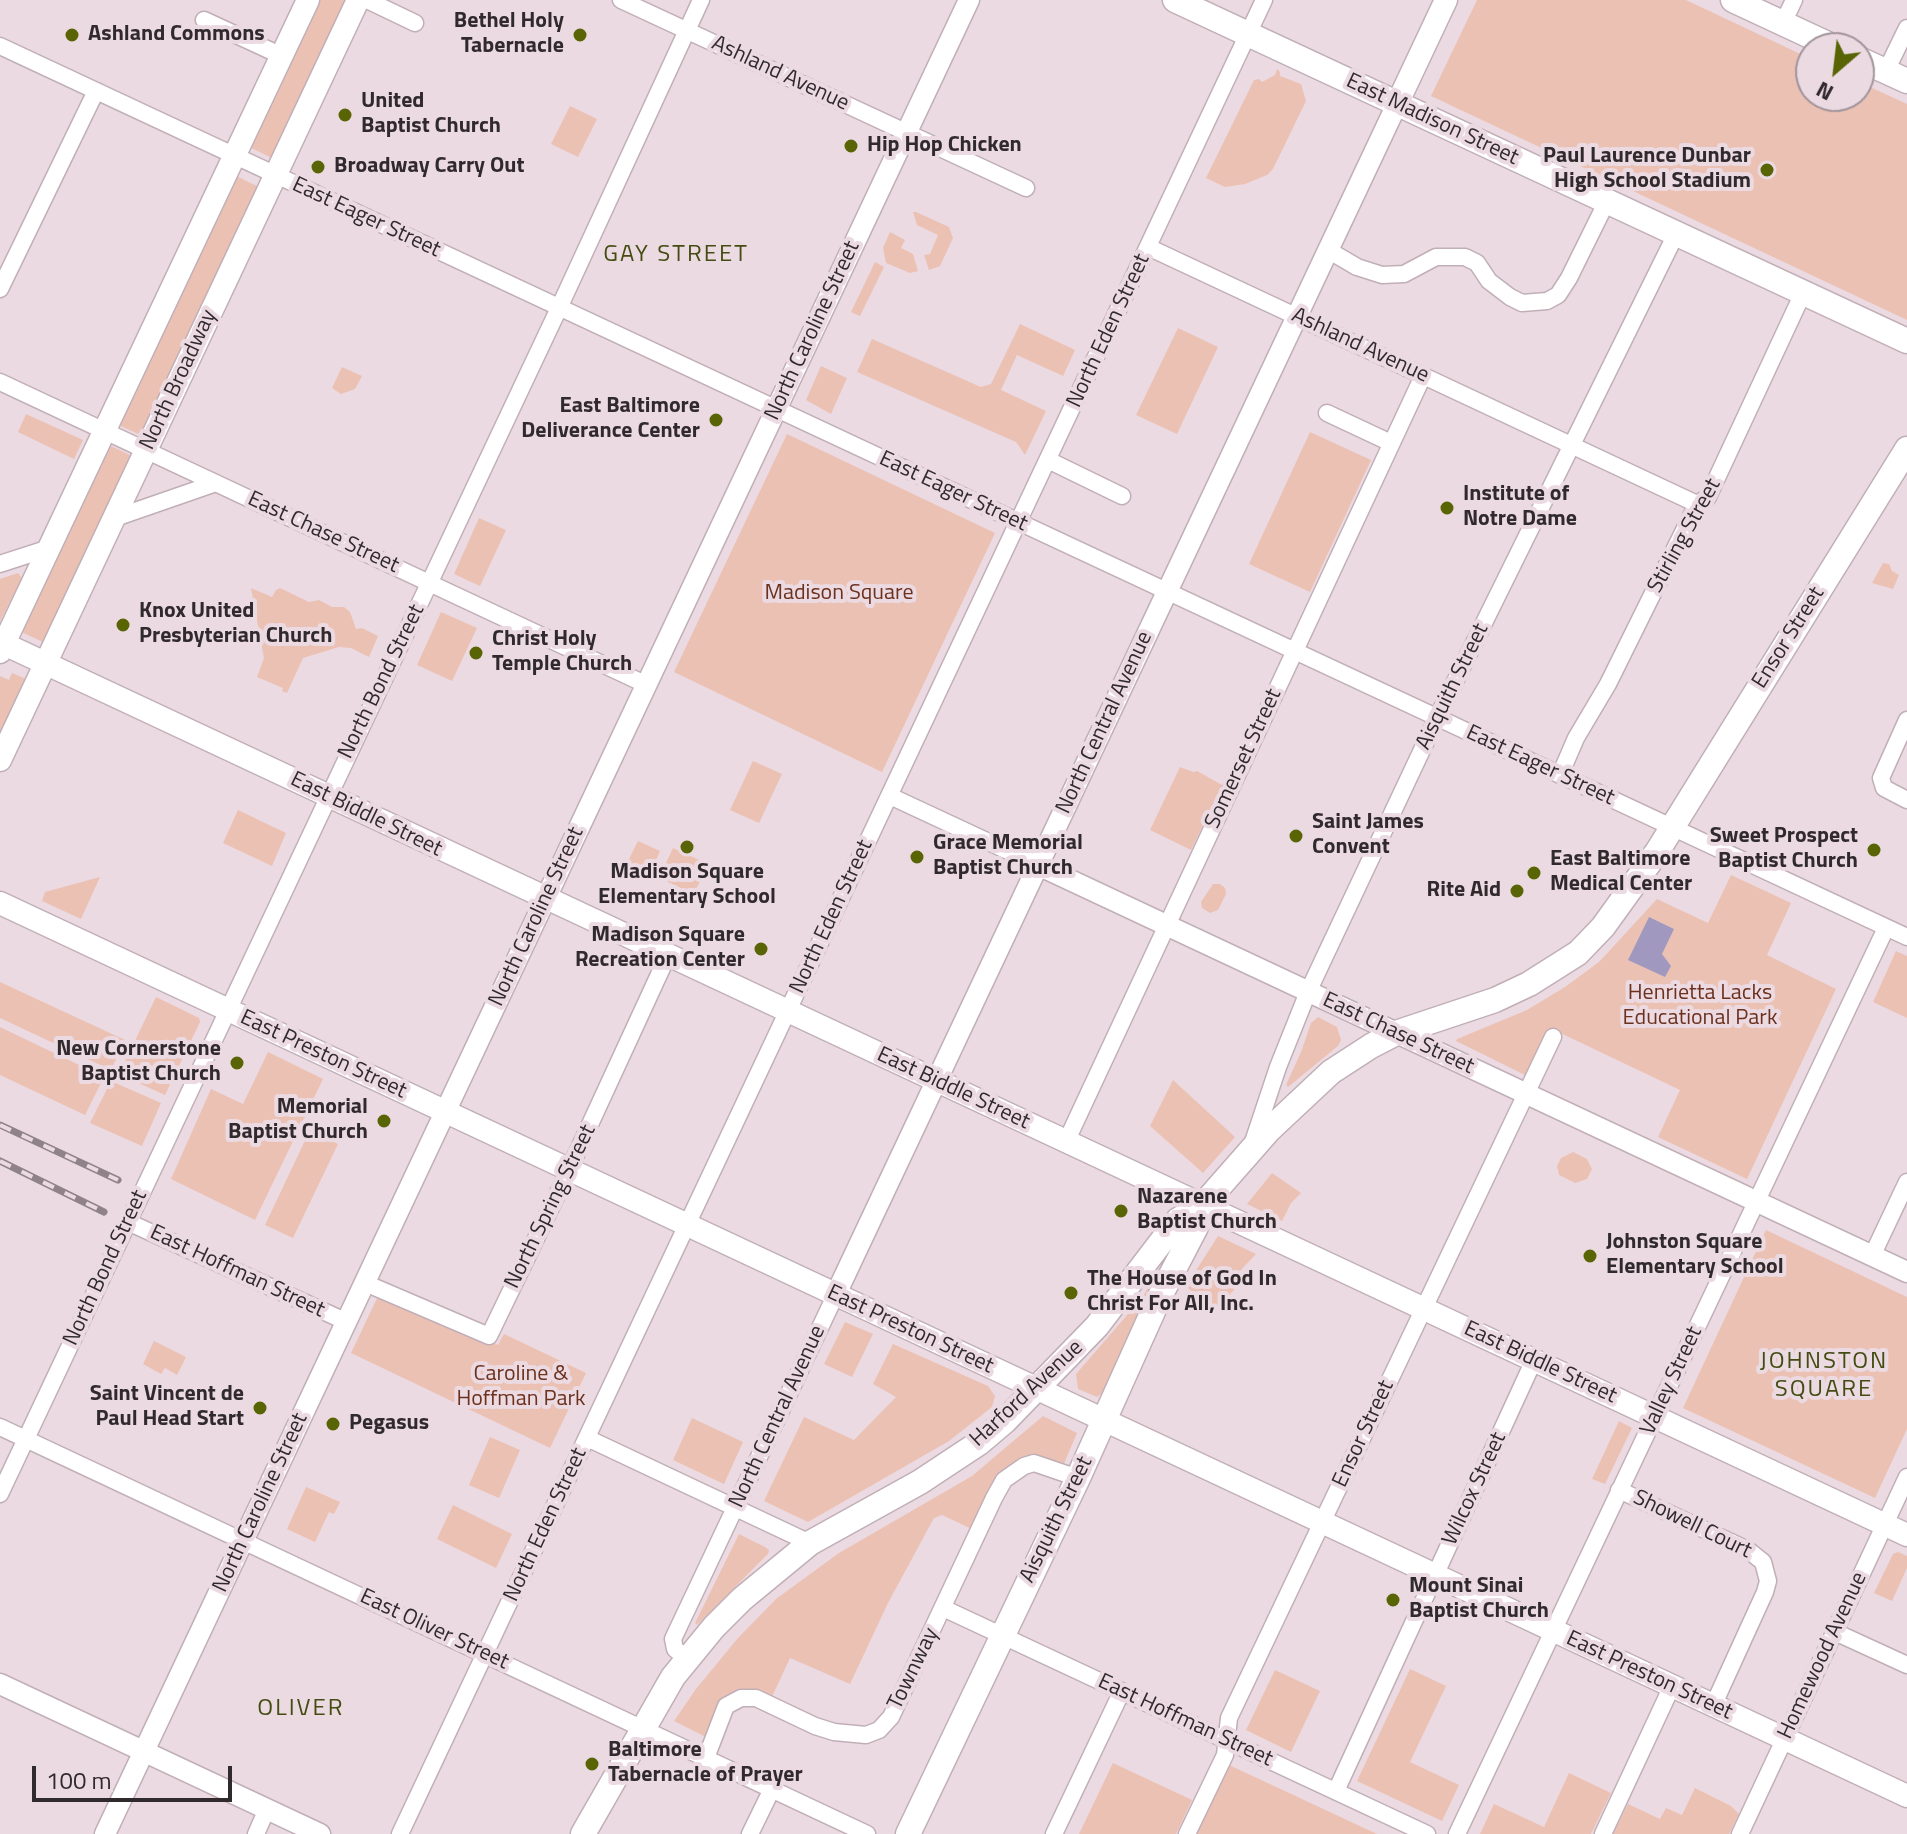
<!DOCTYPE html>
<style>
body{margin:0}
#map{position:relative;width:1907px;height:1834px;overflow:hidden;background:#ecdae2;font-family:"Titillium Web",sans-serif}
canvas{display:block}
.north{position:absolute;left:1795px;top:32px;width:80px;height:80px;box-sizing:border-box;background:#ecdae2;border:2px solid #a1949a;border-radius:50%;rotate:208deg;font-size:22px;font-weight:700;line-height:32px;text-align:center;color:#302a2d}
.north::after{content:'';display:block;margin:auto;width:28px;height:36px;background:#596404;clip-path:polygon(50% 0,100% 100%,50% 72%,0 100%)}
.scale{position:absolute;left:32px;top:1766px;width:200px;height:36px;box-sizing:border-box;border:4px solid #302a2d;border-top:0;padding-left:10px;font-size:24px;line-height:28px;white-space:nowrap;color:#302a2d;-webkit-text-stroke:6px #ecdae2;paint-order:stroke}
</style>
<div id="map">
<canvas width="1907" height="1834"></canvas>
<div class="north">N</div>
<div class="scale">100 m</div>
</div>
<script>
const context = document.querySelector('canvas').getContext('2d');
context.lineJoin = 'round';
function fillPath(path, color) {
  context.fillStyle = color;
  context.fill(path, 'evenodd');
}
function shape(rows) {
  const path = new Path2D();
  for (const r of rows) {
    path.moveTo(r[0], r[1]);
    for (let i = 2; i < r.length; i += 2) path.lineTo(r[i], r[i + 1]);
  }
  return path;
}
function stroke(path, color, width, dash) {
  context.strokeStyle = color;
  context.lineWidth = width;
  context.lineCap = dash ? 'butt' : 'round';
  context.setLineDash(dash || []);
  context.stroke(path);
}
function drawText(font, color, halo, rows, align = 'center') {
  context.font = font + ' "Titillium Web",sans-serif';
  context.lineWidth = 8;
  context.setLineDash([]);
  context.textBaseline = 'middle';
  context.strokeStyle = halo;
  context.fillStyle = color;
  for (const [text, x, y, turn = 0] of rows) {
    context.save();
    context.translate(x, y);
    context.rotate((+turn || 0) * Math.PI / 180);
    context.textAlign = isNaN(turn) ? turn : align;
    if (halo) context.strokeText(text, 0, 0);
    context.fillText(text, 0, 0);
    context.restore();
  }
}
const green = shape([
 [316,0,349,0,274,159,247,146],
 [1477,0,1686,0,1811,59,1811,96,1859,96,1859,82,1907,104,1907,320,1431,96],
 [1277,69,1280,72,1280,76,1301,84,1306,101,1273,169,1267,175,1245,184,1225,187,1206,178,1254,80,1259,79,1262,82,1275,75],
 [570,106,597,119,578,157,551,144],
 [234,175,261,188,143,436,116,424],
 [913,212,916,212,949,227,953,238,940,266,929,270,924,255,930,254,938,235,917,225],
 [890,232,905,240,901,248,913,254,918,271,910,273,886,263,883,248],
 [875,262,884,267,860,316,851,312],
 [1020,324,1075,350,1063,376,1017,355,1001,390,1046,411,1025,455,1016,442,857,372,872,339,981,387,991,384],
 [1178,328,1218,347,1177,434,1136,415],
 [821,366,847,378,831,414,806,400],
 [342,367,362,376,355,389,341,394,332,388],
 [26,414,83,440,74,459,18,432],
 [1310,432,1371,460,1310,592,1249,564],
 [787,434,995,533,882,772,674,672],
 [107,444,134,457,45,643,19,631],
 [479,518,506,530,480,586,454,574],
 [1883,563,1889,564,1892,571,1899,575,1893,589,1872,583],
 [18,573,22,578,0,621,0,579],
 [251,588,272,597,276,590,280,588,309,602,319,600,332,607,344,607,350,612,356,629,362,628,378,636,369,657,351,648,339,647,303,658,287,693,282,691,283,688,257,677,264,658],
 [441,612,477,628,452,681,417,665],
 [12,673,26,679,0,734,0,676,9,680],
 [753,761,782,774,759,823,730,810],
 [1180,767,1193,772,1197,771,1222,785,1191,850,1150,830],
 [238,810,286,833,272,866,223,843],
 [638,841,660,851,650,874,627,863],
 [673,848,708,864,694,894,659,878],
 [1731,875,1791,903,1767,955,1836,989,1747,1179,1658,1137,1680,1090,1552,1029,1529,1077,1456,1041,1457,1039,1527,1010,1565,987,1599,962,1657,899,1708,923],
 [100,877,81,919,42,901,45,892],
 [1213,884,1220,884,1225,888,1226,894,1218,910,1210,913,1202,908,1201,902],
 [1896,951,1907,956,1907,1018,1873,1002],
 [0,982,125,1040,111,1070,0,1018],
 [156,997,199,1018,200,1022,165,1095,119,1074],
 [1318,1017,1337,1027,1341,1040,1338,1046,1288,1087,1286,1085,1301,1052,1311,1023],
 [0,1027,104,1077,85,1115,0,1075],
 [268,1052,323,1079,255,1220,171,1179,211,1089,243,1104],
 [1173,1080,1235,1137,1203,1173,1150,1126],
 [111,1081,161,1103,142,1146,90,1123],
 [310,1130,338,1144,293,1238,265,1225],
 [1573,1152,1587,1159,1592,1169,1587,1179,1575,1183,1559,1175,1557,1166,1561,1158],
 [1272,1173,1301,1193,1291,1203,1282,1221,1247,1204],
 [1766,1230,1907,1297,1907,1429,1875,1498,1683,1408],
 [1218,1236,1256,1254,1240,1271,1239,1277,1243,1281,1212,1312,1186,1286],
 [1154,1278,1158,1281,1104,1392,1097,1397,1078,1389,1076,1374,1141,1299],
 [381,1290,498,1345,504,1334,586,1373,550,1448,351,1353],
 [845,1322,873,1334,852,1377,824,1364],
 [154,1341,186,1357,177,1375,165,1368,161,1374,143,1364],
 [893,1344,988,1386,995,1396,992,1407,949,1441,808,1522,764,1501,804,1417,854,1440,896,1397,873,1384],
 [1043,1416,1077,1433,1063,1466,1030,1460,974,1530,942,1515,934,1518,888,1603,850,1684,790,1658,771,1699,748,1691,706,1737,674,1721,696,1689,738,1638,776,1599,839,1553,972,1476],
 [692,1418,743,1442,724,1484,673,1460],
 [1619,1421,1632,1428,1605,1484,1592,1479],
 [490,1437,520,1450,499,1498,469,1485],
 [306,1487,340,1502,334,1514,329,1512,315,1542,287,1529],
 [453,1505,512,1534,496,1568,437,1539],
 [739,1534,765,1547,769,1550,768,1554,697,1625,695,1623],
 [1898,1552,1907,1556,1907,1568,1892,1601,1874,1593,1893,1554],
 [1410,1669,1446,1686,1410,1762,1459,1785,1442,1821,1357,1781],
 [1275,1670,1320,1691,1291,1752,1246,1730],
 [1113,1763,1192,1800,1176,1834,1079,1834],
 [1229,1765,1377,1834,1196,1834],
 [1569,1773,1611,1793,1591,1834,1480,1834,1494,1804,1544,1827],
 [1695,1788,1731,1806,1739,1814,1729,1834,1613,1834,1628,1804,1660,1819,1666,1808,1682,1815]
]);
const water = shape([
 [1649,917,1674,929,1662,954,1671,966,1665,977,1628,960]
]);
const minor = shape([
 [367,0,415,23],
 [621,0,1026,188],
 [204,20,282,56],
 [1783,23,1794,0],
 [0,46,1907,937],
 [1886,71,1907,28],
 [1148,247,1697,504],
 [1328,250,1357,267,1382,275,1404,274,1436,257,1465,257,1477,263,1489,281,1510,297,1522,303,1547,301,1558,295,1569,278,1607,201],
 [0,289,96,91],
 [0,382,647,685],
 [1327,413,1391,443],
 [1048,460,1122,496],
 [115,518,216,483],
 [0,564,49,548],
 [1907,720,1881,778,1884,788,1907,800],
 [1560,775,1576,738,1608,684,1697,504,1708,497,1803,293],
 [890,796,1038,865],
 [1066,1142,1423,376],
 [1253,1142,1278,1067,1308,992,1437,718,1676,234],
 [128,1222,347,1322],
 [1872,1256,1907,1182],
 [365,1283,489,1336,569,1170,668,955],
 [0,1427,867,1834],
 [587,1438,810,1543],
 [1619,1490,1748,1550,1763,1562,1768,1581,1765,1592,1713,1706],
 [0,1494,559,308,701,0],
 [943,1608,1427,1834],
 [1835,1632,1907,1665],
 [687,1659,675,1649,673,1639,835,1296],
 [706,1758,726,1706,741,1698,756,1698,815,1726,834,1732,866,1735,879,1730,891,1717,994,1498,1004,1480,1024,1466,1034,1463,1078,1478],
 [1336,1791,1534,1360],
 [256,1834,267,1809],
 [400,1834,1264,0],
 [750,1834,772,1789],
 [1054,1834,1122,1691],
 [1187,1834,1225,1755,1229,1718,1553,1037],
 [1457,1834,1886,928],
 [1603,1834,1672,1686],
 [1740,1834,1907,1477]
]);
const tertiary = shape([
 [1038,865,1907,1272],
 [835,1296,1397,104],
 [0,1684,320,1834],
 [105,1834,969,0]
]);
const secondary = shape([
 [1397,104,1446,0],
 [0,642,1907,1535],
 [0,652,308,0],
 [0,760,358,0],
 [0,903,1907,1796]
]);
const primary = shape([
 [1175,0,1907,341],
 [1733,0,1836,48],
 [1859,59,1907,81],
 [583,1834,673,1677,714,1627,742,1599,810,1543,920,1482,979,1443,1005,1421,1097,1326,1178,1220,1203,1205,1268,1131,1331,1072,1371,1046,1396,1033,1495,1000,1529,984,1578,953,1603,927,1657,852,1907,449],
 [908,1834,1078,1478,1159,1298,1196,1227,1203,1205]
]);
const rail = shape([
 [0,1125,118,1180],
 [0,1161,104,1212]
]);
const markers = [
 [72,35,8,"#596404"],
 [580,35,8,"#596404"],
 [345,115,8,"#596404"],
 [851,146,8,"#596404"],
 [318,167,8,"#596404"],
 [1767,170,8,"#596404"],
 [716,420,8,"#596404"],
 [1447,508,8,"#596404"],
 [123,625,8,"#596404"],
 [476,653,8,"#596404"],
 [1296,836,8,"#596404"],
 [687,847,8,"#596404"],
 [1874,850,8,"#596404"],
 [917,857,8,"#596404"],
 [1534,873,8,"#596404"],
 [1517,891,8,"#596404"],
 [761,949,8,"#596404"],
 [237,1063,8,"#596404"],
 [384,1121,8,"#596404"],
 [1121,1211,8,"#596404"],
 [1590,1256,8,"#596404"],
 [1071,1293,8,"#596404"],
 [260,1408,8,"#596404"],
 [333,1424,8,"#596404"],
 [1393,1600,8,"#596404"],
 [592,1764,8,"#596404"]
];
const poiNames = [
 ["Bethel Holy",564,22,"right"],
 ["Tabernacle",564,47,"right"],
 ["Ashland Commons",88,35],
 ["United",361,102],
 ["Baptist Church",361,127],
 ["Hip Hop Chicken",867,146],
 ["Paul Laurence Dunbar",1751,157,"right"],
 ["High School Stadium",1751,182,"right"],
 ["Broadway Carry Out",334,167],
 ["East Baltimore",700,407,"right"],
 ["Deliverance Center",700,432,"right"],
 ["Institute of",1463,495],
 ["Notre Dame",1463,520],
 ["Knox United",139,612],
 ["Presbyterian Church",139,637],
 ["Christ Holy",492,640],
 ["Temple Church",492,665],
 ["Saint James",1312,823],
 ["Convent",1312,848],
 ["Sweet Prospect",1858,837,"right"],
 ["Baptist Church",1858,862,"right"],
 ["Grace Memorial",933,844],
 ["Baptist Church",933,869],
 ["East Baltimore",1550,860],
 ["Medical Center",1550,885],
 ["Madison Square",687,873,"center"],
 ["Elementary School",687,898,"center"],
 ["Rite Aid",1501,891,"right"],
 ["Madison Square",745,936,"right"],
 ["Recreation Center",745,961,"right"],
 ["New Cornerstone",221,1050,"right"],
 ["Baptist Church",221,1075,"right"],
 ["Memorial",368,1108,"right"],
 ["Baptist Church",368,1133,"right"],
 ["Nazarene",1137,1198],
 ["Baptist Church",1137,1223],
 ["Johnston Square",1606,1243],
 ["Elementary School",1606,1268],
 ["The House of God In",1087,1280],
 ["Christ For All, Inc.",1087,1305],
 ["Saint Vincent de",244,1395,"right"],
 ["Paul Head Start",244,1420,"right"],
 ["Pegasus",349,1424],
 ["Mount Sinai",1409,1587],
 ["Baptist Church",1409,1612],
 ["Baltimore",608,1751],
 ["Tabernacle of Prayer",608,1776]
];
const streetNames = [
 ["Ashland Avenue",780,74,25],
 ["East Madison Street",1432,120,25],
 ["East Eager Street",366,218,25],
 ["North Caroline Street",813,331,-65],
 ["North Eden Street",1109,331,-65],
 ["Ashland Avenue",1360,346,25],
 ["North Broadway",179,380,-65],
 ["East Eager Street",953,492,25],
 ["East Chase Street",323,533,25],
 ["Stirling Street",1685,536,-61],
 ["Ensor Street",1789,638,-58],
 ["North Bond Street",382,682,-64],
 ["Aisquith Street",1453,687,-64],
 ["North Central Avenue",1105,723,-65],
 ["Somerset Street",1244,759,-65],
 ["East Eager Street",1540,766,25],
 ["East Biddle Street",366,815,26],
 ["North Caroline Street",537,917,-65],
 ["North Eden Street",832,917,-65],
 ["East Chase Street",1398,1034,25],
 ["East Preston Street",323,1055,25],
 ["East Biddle Street",953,1089,25],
 ["North Spring Street",551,1207,-64],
 ["North Bond Street",106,1268,-65],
 ["East Hoffman Street",237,1272,25],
 ["East Preston Street",910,1330,25],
 ["East Biddle Street",1540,1363,25],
 ["Valley Street",1672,1381,-65],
 ["Harford Avenue",1027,1394,-43],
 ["North Central Avenue",778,1417,-65],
 ["Ensor Street",1364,1434,-65],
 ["Wilcox Street",1475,1489,-65],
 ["North Caroline Street",261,1503,-65],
 ["Aisquith Street",1057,1520,-64],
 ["North Eden Street",546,1525,-65],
 ["Showell Court",1692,1525,26],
 ["East Oliver Street",434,1630,25],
 ["Homewood Avenue",1823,1656,-65],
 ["Townway",914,1669,-64],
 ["East Preston Street",1649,1676,25],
 ["East Hoffman Street",1185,1721,25]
];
const parkNames = [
 ["Madison Square",839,594],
 ["Henrietta Lacks",1700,994],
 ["Educational Park",1700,1019],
 ["Caroline &",521,1375],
 ["Hoffman Park",521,1400]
];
const neighbourhoodNames = [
 ["GAY STREET",676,255],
 ["JOHNSTON",1824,1362],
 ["SQUARE",1824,1390],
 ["OLIVER",301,1709]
];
fillPath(green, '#ebc1b3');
fillPath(water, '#a198c0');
stroke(minor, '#c1afb7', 19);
stroke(tertiary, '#c1afb7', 23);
stroke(secondary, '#c1afb7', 25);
stroke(primary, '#c1afb7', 27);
stroke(minor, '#fff', 16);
stroke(tertiary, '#fff', 20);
stroke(secondary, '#fff', 22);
stroke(primary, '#fff', 24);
stroke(rail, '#8f8389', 7);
stroke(rail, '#ecdae2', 4, [12]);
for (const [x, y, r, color] of markers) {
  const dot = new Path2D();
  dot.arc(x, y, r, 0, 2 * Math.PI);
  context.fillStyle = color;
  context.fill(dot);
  stroke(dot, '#ecdae2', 3);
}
drawText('bold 22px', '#302a2d', '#ecdae2', poiNames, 'left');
drawText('22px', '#302a2d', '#ecdae2', streetNames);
drawText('22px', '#6c311d', '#ecdae2', parkNames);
context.letterSpacing = '2px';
drawText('24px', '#444c12', '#ecdae2', neighbourhoodNames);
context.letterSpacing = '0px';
</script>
